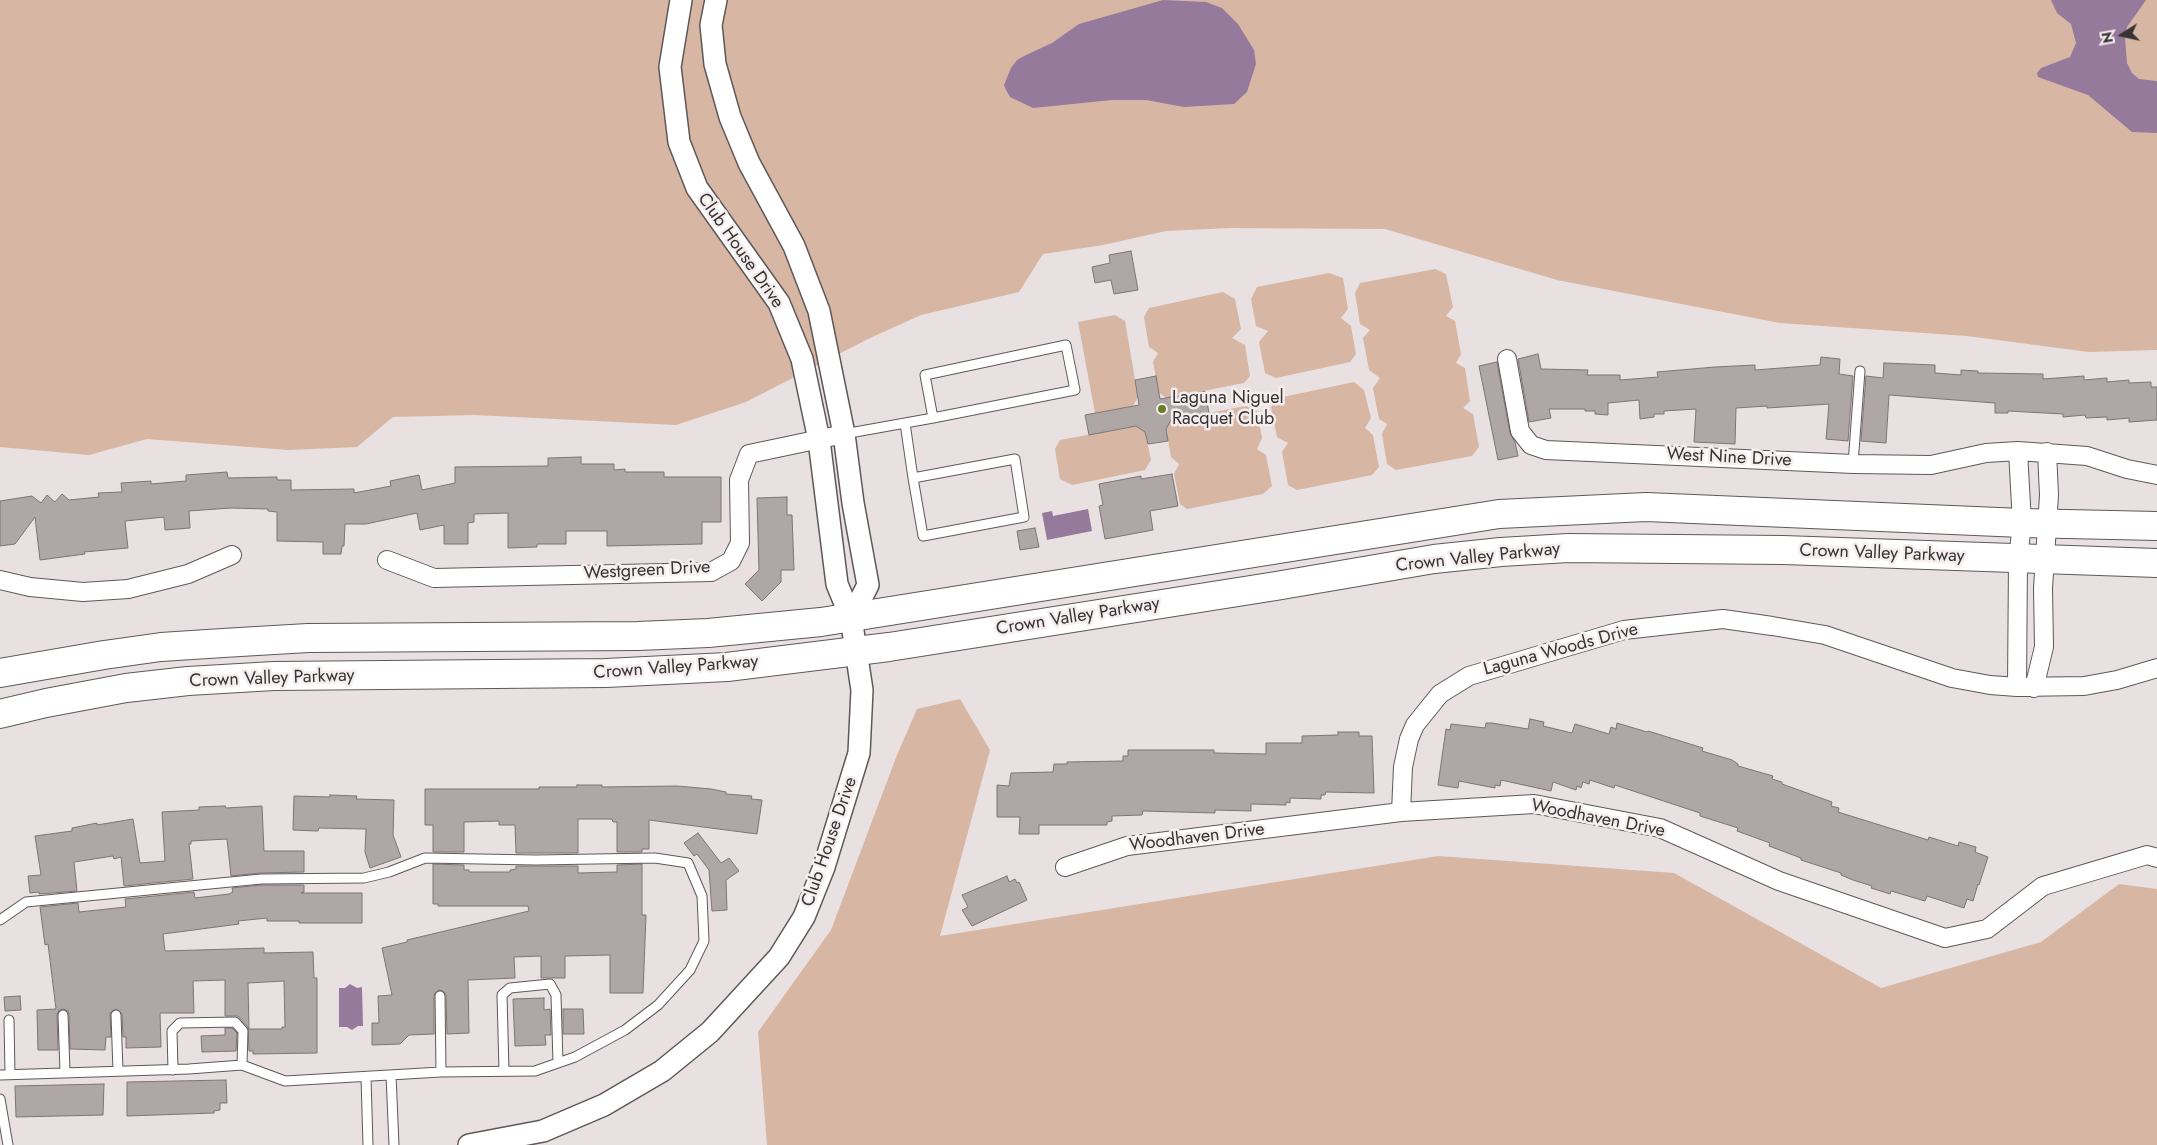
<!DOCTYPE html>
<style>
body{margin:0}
#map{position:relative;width:2157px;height:1145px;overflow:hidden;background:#e8e0e1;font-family:Jost,sans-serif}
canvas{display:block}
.north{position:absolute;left:2097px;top:10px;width:50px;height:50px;-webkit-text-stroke:4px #f6edee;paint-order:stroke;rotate:260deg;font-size:14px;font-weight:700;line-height:20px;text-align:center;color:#363334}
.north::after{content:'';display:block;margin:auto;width:18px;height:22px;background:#363334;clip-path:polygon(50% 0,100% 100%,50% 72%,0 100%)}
</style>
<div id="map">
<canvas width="2157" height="1145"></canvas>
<div class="north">N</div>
</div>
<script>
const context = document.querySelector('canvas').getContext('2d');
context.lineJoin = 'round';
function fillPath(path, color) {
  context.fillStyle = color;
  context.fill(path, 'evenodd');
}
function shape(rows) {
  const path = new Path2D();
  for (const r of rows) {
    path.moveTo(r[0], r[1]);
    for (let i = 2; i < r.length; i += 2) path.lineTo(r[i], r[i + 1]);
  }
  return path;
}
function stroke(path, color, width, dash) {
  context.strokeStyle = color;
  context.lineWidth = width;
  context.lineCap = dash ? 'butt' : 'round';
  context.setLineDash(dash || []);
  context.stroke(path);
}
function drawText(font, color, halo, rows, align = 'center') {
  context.font = font + ' Jost,sans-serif';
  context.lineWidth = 5;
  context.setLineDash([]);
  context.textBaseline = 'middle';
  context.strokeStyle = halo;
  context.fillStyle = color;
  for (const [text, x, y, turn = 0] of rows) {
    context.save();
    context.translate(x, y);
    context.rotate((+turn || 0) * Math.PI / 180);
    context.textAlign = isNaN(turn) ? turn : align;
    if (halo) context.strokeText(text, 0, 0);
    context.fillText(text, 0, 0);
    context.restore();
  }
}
const green = shape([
 [0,0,2157,0,2157,350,2089,352,1967,336,1780,323,1557,280,1385,229,1230,228,1166,231,1103,245,1043,254,1019,292,921,315,868,339,746,402,676,425,475,415,393,417,357,447,288,450,147,439,89,455,0,447],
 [1435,269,1446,274,1453,307,1446,316,1455,321,1461,354,1456,363,1465,368,1470,401,1463,408,1473,414,1479,447,1472,456,1396,470,1387,464,1382,434,1387,424,1379,419,1373,388,1380,378,1369,370,1363,338,1370,330,1360,324,1355,293,1360,283],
 [1329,273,1343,278,1348,309,1341,318,1351,326,1356,354,1350,362,1276,378,1265,373,1259,342,1268,331,1256,326,1251,299,1257,287],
 [1223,292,1235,299,1241,329,1232,338,1245,345,1250,376,1244,383,1167,398,1159,393,1153,362,1158,353,1149,347,1144,317,1149,308],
 [1115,315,1125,321,1138,397,1133,406,1095,413,1078,322],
 [1354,382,1364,390,1371,418,1365,428,1373,435,1379,467,1372,475,1297,490,1288,485,1282,452,1288,443,1277,437,1271,407,1278,398],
 [1246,406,1257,411,1262,438,1257,449,1266,455,1272,486,1263,494,1187,509,1180,504,1174,474,1179,464,1171,457,1166,429,1171,420],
 [1136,426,1145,432,1151,460,1145,470,1072,485,1060,479,1055,449,1060,440],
 [960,699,990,750,940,936,1438,856,1674,873,1881,988,2041,942,2119,884,2157,889,2157,1145,767,1145,758,1032,831,930,897,755,917,709]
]);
const water = shape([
 [1163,0,1206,2,1222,8,1238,24,1254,50,1256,64,1247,92,1234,104,1184,107,1146,100,1112,100,1033,108,1010,97,1006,90,1004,85,1011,68,1017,60,1026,55,1052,43,1079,24],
 [2051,0,2146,0,2127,27,2125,38,2127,63,2132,73,2139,79,2157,81,2157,133,2132,132,2088,95,2038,77,2037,73,2041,68,2070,57,2076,43,2071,24,2057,13],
 [1088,509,1092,531,1047,540,1042,513,1052,511,1053,516],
 [350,984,357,988,362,987,363,1026,358,1026,352,1030,347,1027,339,1027,339,988,345,988]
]);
const building = shape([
 [1131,251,1138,290,1114,294,1111,280,1095,283,1092,267,1110,263,1109,255,1131,251],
 [1538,354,1541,369,1588,370,1587,375,1620,375,1620,380,1658,377,1657,372,1715,367,1755,365,1755,370,1820,365,1821,357,1840,359,1839,374,1853,376,1848,441,1826,439,1829,404,1767,408,1767,406,1736,408,1735,444,1694,442,1696,409,1664,411,1664,414,1654,414,1654,417,1640,419,1639,400,1608,403,1608,415,1595,414,1595,411,1585,411,1585,409,1549,409,1551,418,1529,422,1518,359,1538,354],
 [1497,362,1510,433,1515,442,1518,456,1498,460,1479,366,1497,362],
 [1884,363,1935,365,1935,373,1961,375,1961,370,1978,371,1978,373,2043,374,2043,379,2084,376,2084,380,2107,378,2107,382,2129,380,2129,383,2151,382,2151,387,2157,387,2157,420,2129,422,2129,418,2107,420,2107,417,2086,418,2085,415,2063,417,2063,414,2008,411,2008,413,1995,413,1995,403,1889,395,1886,443,1861,441,1866,376,1883,378,1884,363],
 [1156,376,1160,399,1205,391,1209,413,1171,420,1166,429,1168,441,1148,444,1145,432,1136,426,1089,435,1085,415,1139,405,1135,380,1156,376],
 [581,457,581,464,614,464,614,470,625,469,625,472,664,472,664,477,721,477,721,522,702,522,702,544,607,546,607,531,566,531,566,544,537,544,537,547,508,548,508,513,474,514,474,522,468,523,468,544,444,544,444,525,420,530,417,513,366,524,345,524,344,546,342,546,341,554,323,554,323,542,277,541,277,512,268,511,268,509,231,508,189,511,190,528,165,530,164,517,125,521,128,548,84,552,85,554,40,560,35,517,15,544,0,546,0,501,32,496,41,503,47,495,55,502,62,494,69,500,99,497,98,493,122,492,121,483,151,481,151,484,186,481,186,475,227,472,228,478,277,477,277,480,291,480,291,490,354,489,354,493,391,486,390,481,419,475,422,490,455,483,455,467,548,466,548,458,581,457],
 [1172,474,1178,506,1150,511,1153,530,1105,539,1099,506,1103,505,1099,484,1141,476,1141,479,1172,474],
 [787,497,787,515,792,515,794,570,781,570,781,582,762,601,745,584,759,570,757,498,787,497],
 [1035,528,1039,547,1020,550,1017,531,1035,528],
 [1530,719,1544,722,1543,726,1572,733,1575,724,1609,734,1611,727,1616,729,1617,723,1647,732,1648,731,1703,748,1702,751,1732,760,1738,764,1738,766,1773,776,1772,779,1782,782,1782,784,1832,802,1831,806,1839,808,1838,812,1928,840,1929,837,1958,846,1959,842,1976,847,1975,852,1988,857,1979,885,1978,884,1973,901,1967,899,1964,908,1927,896,1925,901,1891,891,1890,894,1871,888,1872,886,1853,880,1841,875,1841,873,1801,860,1801,858,1769,846,1770,843,1737,831,1738,828,1700,816,1700,813,1615,785,1614,788,1590,780,1589,784,1583,782,1581,788,1577,786,1576,790,1553,782,1551,791,1501,780,1500,786,1495,785,1495,788,1459,781,1458,788,1438,785,1446,729,1450,730,1451,724,1485,728,1486,723,1492,723,1528,729,1530,719],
 [1338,732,1359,732,1359,736,1372,736,1374,793,1326,792,1325,795,1321,795,1321,799,1290,798,1290,803,1286,802,1286,805,1251,804,1251,811,1215,810,1215,813,1143,811,1142,815,1112,816,1112,821,1107,822,1107,825,1039,825,1039,834,1019,834,1020,817,997,817,997,785,1009,786,1011,773,1053,772,1054,764,1067,764,1067,762,1123,761,1123,756,1128,756,1128,750,1214,750,1214,753,1266,754,1266,743,1302,743,1302,736,1338,735,1338,732],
 [577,785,602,785,602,787,677,786,711,789,726,792,726,794,752,796,751,799,762,800,757,834,649,820,649,849,642,849,642,852,617,852,617,822,613,822,612,819,578,819,578,853,516,853,515,825,499,825,499,821,464,822,464,852,433,852,433,825,425,825,425,789,539,789,539,787,577,787,577,785],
 [330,795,357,796,356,799,394,800,393,835,401,857,370,868,365,852,366,829,319,828,318,831,293,830,294,796,330,797,330,795],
 [225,806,226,808,262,806,264,851,304,851,304,872,261,873,231,876,227,839,191,841,191,844,189,844,193,879,124,886,121,857,114,859,113,856,74,862,77,891,39,894,39,892,30,893,28,876,41,875,35,836,72,831,72,828,97,823,97,825,133,819,140,863,165,861,162,812,199,810,199,807,225,806],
 [698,833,721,863,729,858,739,871,726,880,727,910,712,911,709,870,697,854,694,856,684,843,698,833],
 [433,864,464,865,464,870,469,870,469,872,510,872,510,870,516,869,516,866,578,866,578,873,617,872,617,865,642,864,642,915,646,915,643,993,610,993,610,955,565,956,565,978,541,978,541,956,514,957,515,978,468,980,469,1033,447,1034,446,995,443,991,439,990,435,993,434,996,434,1034,409,1035,400,1044,372,1045,372,1023,379,1023,378,996,392,995,382,948,407,942,407,940,529,911,528,906,438,906,438,904,433,904,433,864],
 [1007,876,1009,882,1015,879,1017,883,1019,882,1027,900,972,926,962,910,968,907,962,895,1007,876],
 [261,885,304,885,304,892,301,893,362,893,362,923,299,923,299,921,267,921,267,918,238,921,239,924,163,934,165,951,264,948,264,953,313,952,314,978,317,978,317,1053,253,1054,253,1051,249,1051,248,1027,238,1016,225,1016,225,980,193,981,194,1013,160,1013,161,1047,126,1048,126,1037,123,1037,122,1014,116,1009,110,1013,111,1037,106,1037,105,1050,70,1049,69,1015,68,1011,63,1009,59,1010,57,1015,58,1050,38,1050,37,1010,56,1009,48,944,45,945,40,907,78,903,79,912,126,907,125,899,194,892,195,898,229,894,233,892,232,888,261,885],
 [284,981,285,1027,282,1027,282,1029,249,1029,248,983,284,981],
 [20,996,21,1010,5,1011,4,997,20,996],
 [544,998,544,1010,550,1009,551,1035,545,1035,546,1045,515,1046,513,999,544,998],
 [563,1009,583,1009,584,1034,563,1034,563,1009],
 [225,1028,232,1028,237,1033,236,1051,202,1052,201,1036,225,1035,225,1028],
 [226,1080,227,1103,220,1103,220,1110,214,1111,214,1113,127,1116,127,1082,226,1080],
 [104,1084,103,1115,16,1117,15,1086,104,1084]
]);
const service = shape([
 [905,423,913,478,923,536,1024,517,1015,459,913,478],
 [844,434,933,418,925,375,1066,345,1075,390,933,418],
 [1853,464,1860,371],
 [0,920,26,902,261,879,364,878,389,872,425,858,536,860,655,858,688,863,702,896,704,941,690,970,658,1005,625,1030,575,1057,535,1071,441,1072,285,1081,242,1065,189,1069,0,1075],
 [440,996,441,1072],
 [63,1015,65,1072],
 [116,1015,118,1071],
 [9,1020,10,1074],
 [173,1070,172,1031,180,1023,235,1022,243,1031,242,1065],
 [504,1071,502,995,510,988,550,984,556,995,558,1063],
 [391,1075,394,1145],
 [366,1077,368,1145],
 [0,1099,8,1145]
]);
const minor = shape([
 [1507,359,1520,431,1531,445,1546,450,1853,464,1931,465,1986,453,2018,451,2087,456,2127,469,2157,475],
 [387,560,434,578,711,572,731,561,740,543,739,480,749,454,844,434],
 [0,580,30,587,83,592,128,589,188,574,232,555],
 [2017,687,2018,560,2022,523,2018,451],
 [2034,688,2044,647,2043,588,2049,495,2047,452],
 [1401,812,1403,767,1409,739,1415,725,1440,694,1469,676,1624,630,1723,619,1772,626,1825,635,1952,678,1990,685,2017,687,2084,686,2117,680,2157,668],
 [1065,867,1127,846,1401,812,1534,804,1660,828,1779,881,1945,938,1987,929,2043,886,2147,855,2157,858]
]);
const tertiary = shape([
 [716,0,711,25,715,64,730,117,749,163,794,246,819,311,844,434,853,503,868,585,851,618],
 [469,1145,543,1131,604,1105,662,1071,710,1032,779,957,804,917,824,867,859,753,862,690,851,618,837,584,819,440,802,359,779,303,697,188,679,142,670,67,681,0]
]);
const primary = shape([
 [0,673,104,655,161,647,223,643,308,638,638,636,708,633,821,622,1499,514,1646,507,2022,523,2157,526],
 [0,714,46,703,126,688,188,681,274,676,606,673,727,667,889,647,1276,586,1434,559,1501,552,1568,548,1783,550,2157,563]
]);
const markers = [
 [1162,409,5,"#6b7c2b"]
];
const streetNames = [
 ["Club House Drive",740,251,55],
 ["West Nine Drive",1729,458,3],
 ["Crown Valley Parkway",1882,554,2],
 ["Crown Valley Parkway",1478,558,-6],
 ["Westgreen Drive",647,571,-3],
 ["Crown Valley Parkway",1078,617,-9],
 ["Laguna Woods Drive",1561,650,-15],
 ["Crown Valley Parkway",676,668,-4],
 ["Crown Valley Parkway",272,679,-2],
 ["Woodhaven Drive",1598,819,11],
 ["Woodhaven Drive",1197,838,-7],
 ["Club House Drive",830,842,-71]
];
const poiNames = [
 ["Laguna Niguel",1172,399],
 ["Racquet Club",1172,420]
];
fillPath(green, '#d7b6a3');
fillPath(water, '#967a9c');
fillPath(building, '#afa7a6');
stroke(building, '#7c7574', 1);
stroke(service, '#5f5859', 11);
stroke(minor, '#5f5859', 20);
stroke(tertiary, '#5f5859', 24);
stroke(primary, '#5f5859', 30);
stroke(service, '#fff', 9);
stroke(minor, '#fff', 18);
stroke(tertiary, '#fff', 21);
stroke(primary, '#fff', 28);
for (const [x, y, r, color] of markers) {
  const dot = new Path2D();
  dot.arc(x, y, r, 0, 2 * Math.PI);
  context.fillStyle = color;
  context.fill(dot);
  stroke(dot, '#f6edee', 2);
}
drawText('18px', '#363334', '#f6edee', streetNames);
drawText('18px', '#363334', '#f6edee', poiNames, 'left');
</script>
